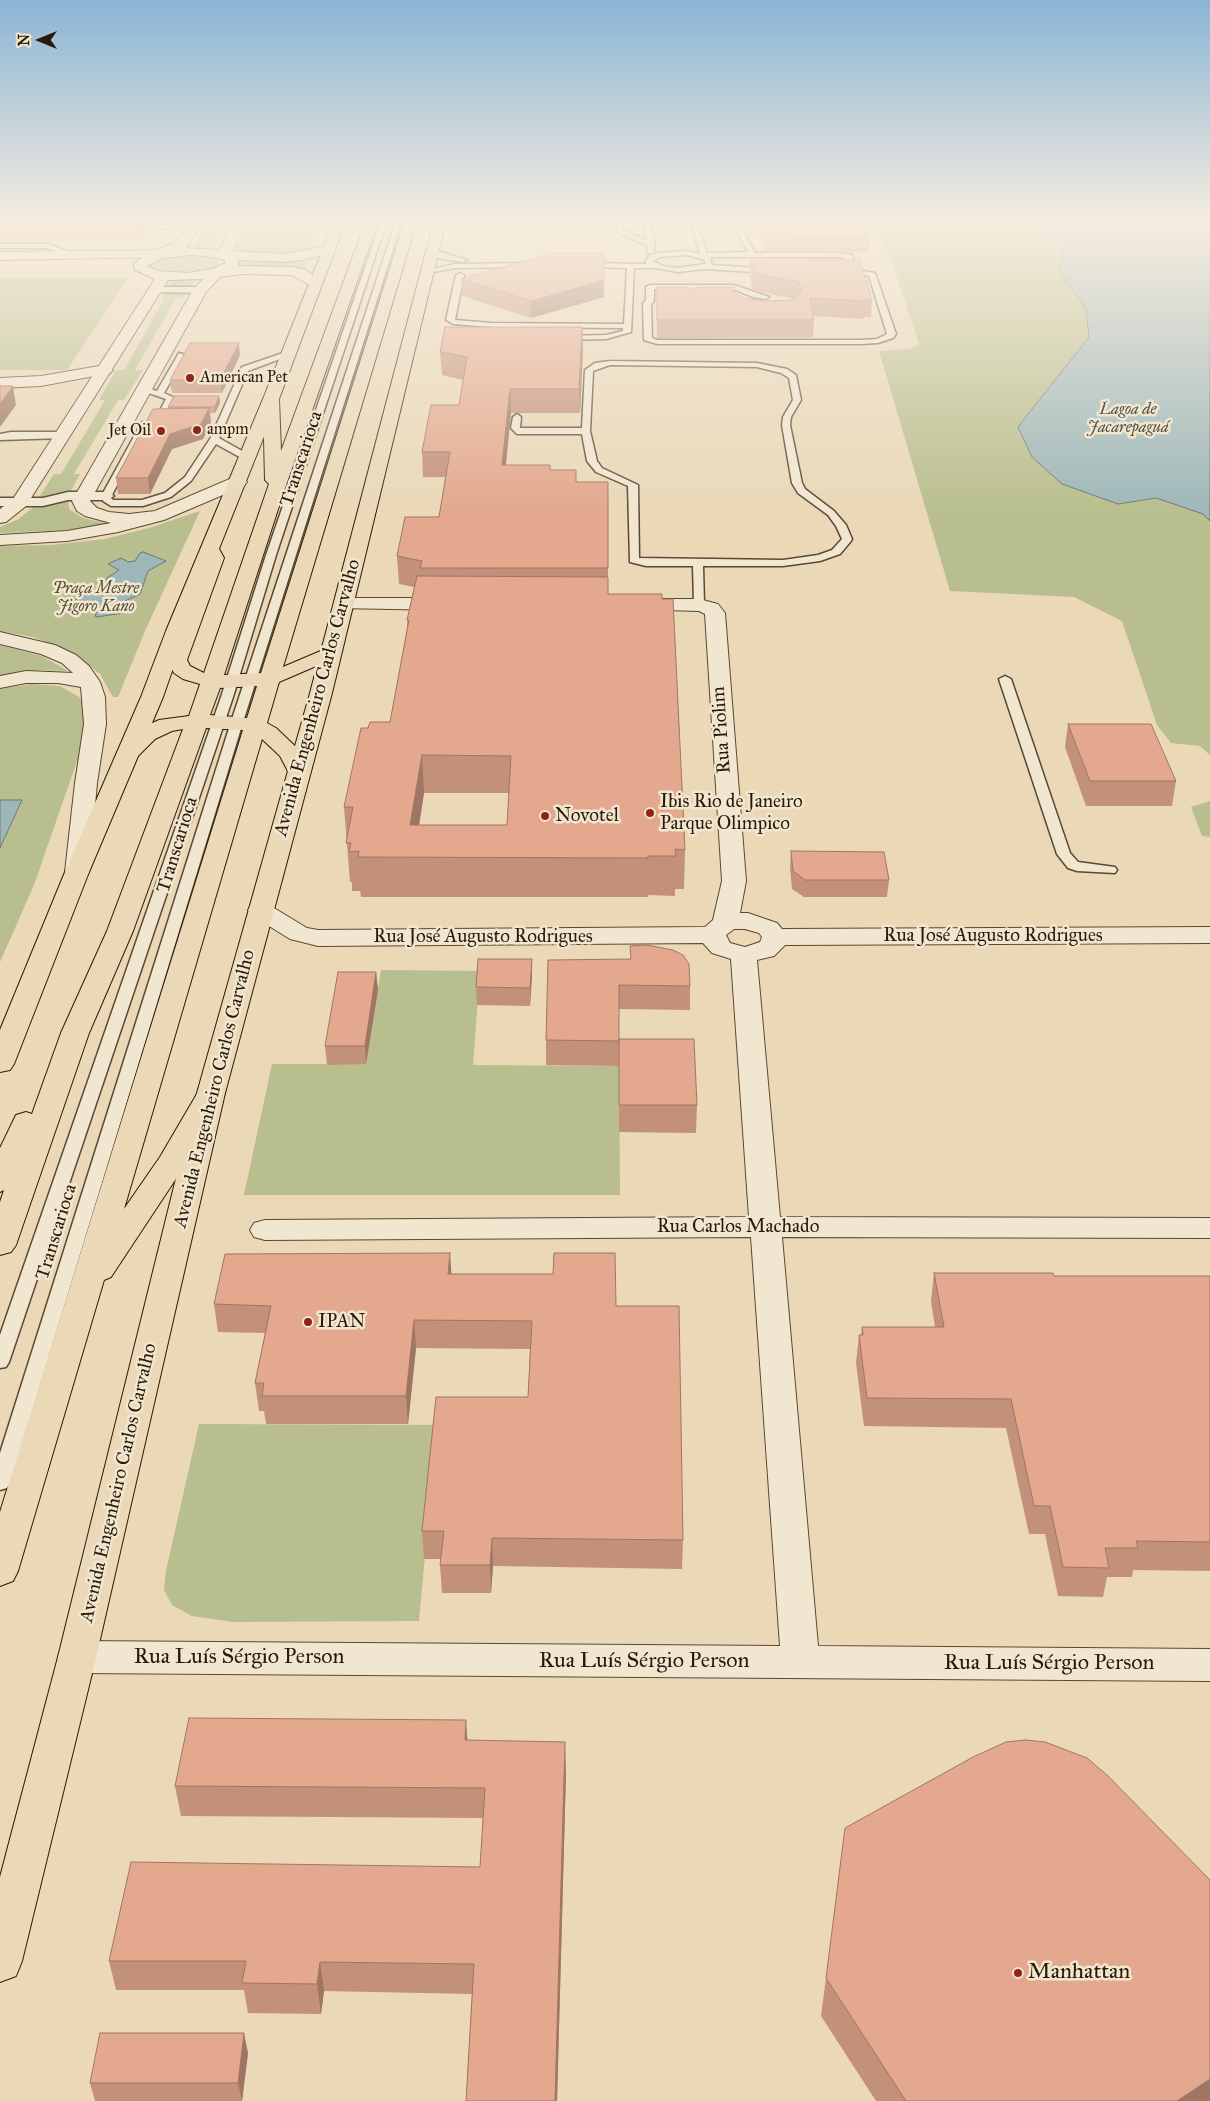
<!DOCTYPE html>
<meta charset="utf-8">
<style>
body{margin:0}
#map{position:relative;width:1210px;height:2101px;overflow:hidden;background:#ead8b7;font-family:"IM FELL Great Primer",serif}
canvas{display:block}
.north{position:absolute;left:15px;top:15px;width:50px;height:50px;-webkit-text-stroke:4px #f1e6d0;paint-order:stroke;rotate:270deg;font-size:14px;font-weight:700;line-height:20px;text-align:center;color:#2b1807}
.north::after{content:'';display:block;margin:auto;width:18px;height:22px;background:#2b1807;clip-path:polygon(50% 0,100% 100%,50% 72%,0 100%)}
</style>
<div id="map">
<canvas width="1210" height="2101"></canvas>
<div class="north">N</div>
</div>
<script>
const context = document.querySelector('canvas').getContext('2d');
context.lineJoin = 'round';
function fillPath(path, color) {
  context.fillStyle = color;
  context.fill(path, 'evenodd');
}
function shape(rows) {
  const path = new Path2D();
  for (const r of rows) {
    path.moveTo(r[0], r[1]);
    for (let i = 2; i < r.length; i += 2) path.lineTo(r[i], r[i + 1]);
  }
  return path;
}
function stroke(path, color, width, dash) {
  context.strokeStyle = color;
  context.lineWidth = width;
  context.lineCap = dash ? 'butt' : 'round';
  context.setLineDash(dash || []);
  context.stroke(path);
}
function drawText(font, color, halo, rows, align = 'center') {
  context.font = font + ' "IM FELL Great Primer",serif';
  context.lineWidth = 5;
  context.setLineDash([]);
  context.textBaseline = 'middle';
  context.strokeStyle = halo;
  context.fillStyle = color;
  for (const [text, x, y, turn = 0] of rows) {
    context.save();
    context.translate(x, y);
    context.rotate((+turn || 0) * Math.PI / 180);
    context.textAlign = isNaN(turn) ? turn : align;
    if (halo) context.strokeText(text, 0, 0);
    context.fillText(text, 0, 0);
    context.restore();
  }
}
const green = shape([
 [207,221,230,221,212,249,192,249],
 [251,221,324,221,311,250,285,255,242,252,236,248],
 [868,221,992,221,1045,230,1066,241,1059,271,1086,309,1089,337,1018,427,1118,504,1156,498,1203,514,1210,521,1210,755,1200,746,1171,743,1157,725,1122,621,1074,597,950,591,879,351,910,349,919,344,890,256],
 [192,254,214,258,217,260,218,265,210,270,185,274,160,272,149,266,153,261,165,257],
 [238,260,300,260,306,262,303,270,235,268,239,264],
 [0,278,128,278,67,370,0,370],
 [195,279,184,298,176,298,135,370,143,370,124,400,118,400,74,474,80,474,68,496,69,509,83,518,109,524,66,530,0,533,0,527,19,519,32,508,54,474,61,474,105,400,99,400,116,370,124,370,165,298,162,297,171,281],
 [200,511,145,631,118,697,113,697,100,674,72,652,33,637,0,631,0,546,52,545,105,539,149,528],
 [0,645,42,656,68,671,38,670,0,676],
 [31,684,60,686,79,697,86,709,85,738,34,885,0,962,0,689],
 [1210,801,1210,837,1202,836,1191,807],
 [381,970,480,971,473,1065,619,1066,620,1195,244,1195,272,1064,366,1064],
 [199,1424,437,1425,419,1621,233,1622,192,1616,172,1605,164,1590,166,1571]
]);
const water = shape([
 [992,221,1202,221,1210,225,1210,521,1203,514,1156,498,1118,504,1062,484,1032,457,1018,427,1089,337,1086,309,1059,271,1066,241,1045,230,992,221],
 [143,552,166,561,148,571,140,594,123,602,125,610,123,613,97,617,95,616,98,610,74,603,75,600,106,586,107,578,119,570,108,564,121,558,128,562,135,561,140,553,143,552],
 [0,800,22,800,0,848,0,800]
]);
const service = shape([
 [381,221,387,221,276,555,233,697,9,1362,6,1367,0,1368,0,1335,221,697,266,555,381,221],
 [396,221,402,221,243,722,10,1483,7,1488,0,1490,0,1453,231,722,396,221],
 [615,221,621,221,623,231,646,240,644,221,650,221,655,244,654,253,648,253,647,245,618,233,615,221],
 [690,221,696,221,707,253,748,252,732,221,738,221,755,253,840,253,852,255,854,260,850,262,840,257,710,257,712,265,772,269,772,273,769,273,705,269,678,272,655,268,634,268,631,332,606,339,564,340,560,338,564,336,606,335,623,331,623,328,491,327,453,324,446,320,456,275,460,273,464,275,455,320,491,323,624,324,627,268,584,267,580,265,584,263,647,264,645,262,650,255,659,253,687,251,700,254,690,221],
 [687,255,705,260,705,264,678,268,663,266,653,261,660,257,687,255],
 [150,224,193,227,196,229,193,231,148,227,150,224],
 [0,244,48,244,80,256,76,258,47,248,0,248,0,244],
 [429,250,435,250,467,260,463,262,442,259,429,254,429,250],
 [528,263,531,263,531,267,455,268,428,273,424,271,455,264,528,263],
 [844,268,875,273,896,334,893,338,878,343,861,344,657,344,644,340,643,303,646,300,646,287,650,285,734,285,769,297,765,299,753,297,733,289,654,289,654,301,651,304,652,338,657,340,861,340,877,339,887,334,869,276,841,272,840,270,844,268],
 [286,352,293,354,248,371,219,438,251,456,251,460,245,460,216,444,191,481,171,497,143,506,111,506,103,501,103,493,142,422,149,424,113,493,111,498,113,500,142,500,165,493,185,477,210,439,242,367,286,352],
 [179,353,186,355,164,393,175,398,163,420,150,423,149,421,157,416,166,399,140,390,144,387,157,391,179,353],
 [610,361,757,363,787,369,796,375,801,400,791,417,790,425,802,483,805,489,834,511,846,525,852,539,851,541,840,554,820,561,783,566,703,566,704,605,699,608,694,605,693,566,646,566,630,562,628,486,596,472,587,461,582,434,517,434,511,428,513,417,517,414,521,417,520,428,582,428,585,370,595,363,610,361],
 [610,365,757,367,781,373,789,378,793,400,783,417,782,425,792,483,798,493,828,515,836,526,842,539,832,550,818,555,783,560,639,558,638,485,602,468,597,461,590,431,593,371,610,365],
 [11,432,64,432,68,435,64,438,0,440,0,434,11,432],
 [1005,676,1011,679,1070,853,1078,862,1115,867,1117,870,1115,873,1077,871,1068,868,1057,854,999,679,1005,676]
]);
const pedestrian = shape([
 [155,287,200,287,206,290,200,293,151,292,151,288,155,287],
 [68,492,107,492,114,496,107,500,68,500,43,506,0,506,0,498,43,498,68,492]
]);
const minor = shape([
 [160,250,165,251,167,254,165,257,0,260,0,252,160,250],
 [105,365,113,370,110,373,41,386,0,388,0,378,41,376,105,365],
 [344,598,446,598,453,600,456,604,453,608,446,610,337,608,334,604,337,600,344,598],
 [637,599,699,599,718,604,725,613,746,881,740,913,748,913,777,923,782,929,1210,927,1210,943,785,945,774,956,757,960,780,1217,1210,1218,1210,1238,782,1237,818,1646,1210,1649,1210,1681,77,1673,63,1668,58,1657,63,1646,77,1641,780,1646,751,1237,265,1240,254,1237,250,1230,254,1223,265,1220,749,1217,731,959,712,953,703,943,318,946,290,939,251,915,248,910,251,905,260,903,269,905,307,928,318,930,705,927,713,920,722,881,705,614,699,611,630,609,627,605,630,601,637,599],
 [734,929,745,929,759,933,762,937,760,942,745,947,730,943,726,935,734,929]
]);
const tertiary = shape([
 [191,221,203,221,186,248,219,250,235,221,247,221,232,251,287,254,329,245,336,249,334,252,308,259,287,262,238,260,238,266,292,267,306,270,322,284,315,288,292,275,242,274,220,277,206,292,90,501,97,508,109,512,129,514,155,511,232,478,244,478,247,482,244,486,164,520,118,532,67,541,0,545,0,535,67,531,111,523,85,516,77,511,72,501,193,290,203,279,168,280,26,506,6,522,0,523,0,509,13,499,155,279,135,270,134,264,145,255,176,242,191,221],
 [192,255,213,257,225,260,225,263,213,269,187,273,158,271,147,266,162,258,192,255],
 [0,632,55,645,76,655,89,666,100,682,105,697,106,724,97,783,89,872,86,877,77,879,68,877,65,872,75,783,84,724,81,687,58,683,26,683,0,688,0,676,26,671,73,673,62,663,41,654,0,644,0,632]
]);
const primary = shape([
 [434,221,446,221,332,693,225,1093,96,1657,22,1961,16,1976,0,1982,0,1877,58,1657,197,1093,310,693,434,221],
 [271,394,279,399,186,631,163,697,89,872,14,1064,10,1070,0,1072,0,1030,65,872,141,697,166,631,263,399,271,394]
]);
const trunk = shape([
 [334,221,346,221,279,399,281,451,366,221,378,221,283,494,224,675,261,673,405,221,417,221,283,667,330,647,337,649,340,653,337,657,279,682,267,723,276,728,297,748,310,772,307,777,299,779,291,777,280,756,262,739,124,1209,160,1157,201,1087,211,1084,221,1087,225,1093,189,1159,111,1277,104,1280,18,1571,13,1581,0,1586,0,1512,243,730,206,728,133,931,89,1033,16,1245,11,1252,0,1255,0,1202,4,1190,0,1192,0,1148,16,1115,26,1112,32,1114,61,1033,107,931,183,729,172,731,155,739,137,757,129,759,121,757,118,752,139,729,159,720,189,716,200,684,183,679,174,673,167,660,206,558,201,549,203,545,210,543,217,545,224,558,187,660,190,666,204,673,269,484,265,480,263,399,334,221],
 [257,686,247,718,210,715,220,688,257,686]
]);
const wall = shape([
 [0,221,153,221,152,222,148,223,148,229,141,241,0,241],
 [750,221,860,221,870,235,869,252,766,251],
 [604,253,604,297,531,318,462,296,461,279],
 [750,258,872,300,871,317,864,317,864,319,814,316,814,320,813,337,657,338,657,287,693,290,734,287,734,293,743,298,765,301,793,300,794,299,752,290,750,274],
 [582,327,583,350,580,413,511,413,506,465,550,470,576,482,608,482,608,594,685,850,684,889,675,889,675,896,648,895,648,897,361,897,360,891,352,891,352,882,350,882,344,807,368,728,390,722,407,628,407,620,414,587,399,584,397,556,439,517,445,477,423,477,422,452,459,405,463,380,442,375,440,352],
 [424,793,509,793,507,825,419,825],
 [240,355,222,393,172,393,170,380],
 [219,396,220,403,215,413,210,413,211,423,203,439,172,449,150,494,118,494,116,478,169,409,168,407],
 [1068,724,1176,781,1172,806,1086,806,1065,747],
 [791,851,889,880,887,897,804,897,792,889,790,868],
 [532,959,532,976,530,1006,477,1005,476,987],
 [548,960,690,986,690,1010,619,1009,619,1039,697,1105,696,1133,619,1132,619,1066,546,1065,546,1040],
 [376,972,378,990,366,1064,327,1065,325,1046],
 [934,1273,1054,1276,1210,1276,1210,1571,1133,1570,1132,1577,1107,1577,1103,1597,1058,1596,1045,1534,1029,1534,1006,1428,864,1426,856,1363,859,1335,861,1335,862,1327,935,1327,931,1301],
 [452,1274,616,1306,683,1540,682,1569,493,1566,491,1593,442,1593,440,1565,441,1559,424,1559,422,1531,528,1397,530,1349,416,1348,408,1424,266,1424,264,1411,259,1411,255,1383,265,1333,218,1332,214,1304],
 [468,1740,566,1772,557,2101,466,2101,472,1994,324,1991,321,2014,248,2013,244,1990,116,1990,109,1961,480,1867,483,1818,181,1816,175,1786],
 [826,1978,1210,2101,876,2101,821,2016],
 [248,2053,242,2101,95,2101,90,2083]
]);
const shadedWall = shape([
 [138,221,153,221,152,222,148,223,148,229,141,241],
 [604,280,604,297,531,318,531,301],
 [582,327,583,350,580,413,579,389],
 [239,343,240,355,222,393,220,380],
 [13,386,16,405,0,427,0,404],
 [510,389,511,413,503,491,502,465],
 [219,396,220,403,215,413,215,407],
 [209,408,211,423,203,439,172,449,150,494,148,478,170,434],
 [422,755,424,793,414,857,410,825],
 [532,959,532,976,530,1006,530,988],
 [376,972,378,990,366,1064,365,1046],
 [450,1253,452,1281,448,1274],
 [414,1320,416,1348,408,1424,406,1396],
 [492,1538,493,1566,491,1593,490,1565],
 [466,1720,468,1750,465,1740],
 [565,1742,566,1772,557,2101,555,2101],
 [320,1962,324,1991,321,2014,317,1984],
 [244,2033,248,2053,242,2101,238,2083],
 [1210,2079,1210,2101,1177,2101]
]);
const building = shape([
 [759,221,860,221,870,235,766,234,759,221],
 [553,253,604,253,604,280,531,301,461,279,553,253],
 [750,258,860,260,872,300,864,299,865,301,810,298,814,320,657,320,657,287,687,287,693,290,698,287,734,287,733,292,743,298,765,301,793,300,802,292,799,282,753,273,750,258],
 [445,327,582,327,579,389,510,389,502,465,550,465,550,470,576,470,576,482,608,482,608,568,420,568,422,561,397,556,405,517,439,517,450,452,422,452,431,405,459,405,467,357,440,352,445,327],
 [190,343,239,343,220,380,170,380,190,343],
 [0,386,13,386,0,404,0,386],
 [174,396,219,396,215,407,168,407,174,396],
 [209,408,201,424,170,434,148,478,116,478,153,409,209,408],
 [417,576,608,577,608,594,662,594,662,599,673,599,685,850,675,849,676,856,648,856,648,858,358,857,359,851,349,852,351,843,346,843,353,807,344,807,361,728,368,728,370,722,390,722,409,620,407,620,417,576],
 [422,755,511,756,507,825,410,825,422,755],
 [1068,724,1151,724,1176,781,1090,781,1068,724],
 [791,851,884,852,889,880,805,880,793,871,791,851],
 [647,945,673,950,683,955,689,964,690,986,619,985,619,1041,546,1040,548,960,631,959,630,946,647,945],
 [478,959,532,959,530,988,476,987,478,959],
 [338,972,376,972,365,1046,325,1046,338,972],
 [619,1039,694,1039,697,1105,619,1105,619,1039],
 [450,1253,448,1274,553,1274,554,1253,615,1253,616,1306,679,1306,683,1540,492,1538,490,1565,440,1565,444,1531,422,1531,436,1397,528,1397,532,1321,414,1320,406,1396,262,1396,264,1383,255,1383,271,1306,214,1304,225,1254,450,1253],
 [934,1273,1053,1273,1054,1276,1210,1276,1210,1542,1136,1541,1138,1548,1105,1548,1109,1568,1063,1567,1050,1506,1034,1506,1011,1399,867,1398,859,1335,863,1335,862,1327,944,1327,934,1273],
 [189,1718,466,1720,465,1740,565,1742,555,2101,466,2101,474,1964,320,1962,317,1984,242,1983,246,1961,109,1961,131,1862,480,1867,485,1788,175,1786,189,1718],
 [1026,1740,1045,1742,1087,1758,1107,1775,1210,1880,1210,2079,1177,2101,906,2101,826,1978,845,1828,973,1757,1006,1742,1026,1740],
 [100,2033,244,2033,238,2083,90,2083,100,2033]
]);
const markers = [
 [190,378,5,"#8f2418"],
 [197,430,5,"#8f2418"],
 [161,431,5,"#8f2418"],
 [650,813,5,"#8f2418"],
 [545,816,5,"#8f2418"],
 [308,1322,5,"#8f2418"],
 [1018,1973,5,"#8f2418"]
];
const farPoinames = [
 ["American Pet",200,378],
 ["ampm",207,430],
 ["Jet Oil",151,431,"right"]
];
const farWaternames = [
 ["Lagoa de",1128,410],
 ["Jacarepaguá",1128,428]
];
const farParknames = [
 ["Praça Mestre",96,589],
 ["Jigoro Kano",96,607]
];
const streetNames = [
 ["Transcarioca",302,459,-72],
 ["Avenida Engenheiro Carlos Carvalho",318,698,-75],
 ["Rua Piolim",722,730,-94],
 ["Transcarioca",178,845,-73],
 ["Rua José Augusto Rodrigues",993,936],
 ["Rua José Augusto Rodrigues",483,937],
 ["Avenida Engenheiro Carlos Carvalho",215,1089,-76],
 ["Rua Carlos Machado",738,1227],
 ["Transcarioca",57,1232,-73],
 ["Avenida Engenheiro Carlos Carvalho",119,1483,-77]
];
const poiNames = [
 ["Ibis Rio de Janeiro",660,802],
 ["Parque Olimpico",660,824],
 ["Novotel",555,816],
 ["IPAN",318,1322]
];
const nearStreetnames = [
 ["Rua Luís Sérgio Person",239,1658],
 ["Rua Luís Sérgio Person",644,1662],
 ["Rua Luís Sérgio Person",1049,1664]
];
const nearPoinames = [
 ["Manhattan",1028,1973]
];
fillPath(green, '#b8be8d');
fillPath(water, '#9db7b9');
stroke(water, '#6f7772', 1);
stroke(service, '#5b4833', 3);
stroke(pedestrian, '#5b4833', 3);
stroke(minor, '#5b4833', 2);
stroke(tertiary, '#5b4833', 2);
stroke(primary, '#2b1807', 2);
stroke(trunk, '#2b1807', 2);
fillPath(service, '#f1e6d0');
fillPath(pedestrian, '#f1e6d0');
fillPath(minor, '#f1e6d0');
fillPath(tertiary, '#f1e6d0');
fillPath(primary, '#ead8b7');
fillPath(trunk, '#ead8b7');
fillPath(wall, '#c39079');
fillPath(shadedWall, '#9f7663');
fillPath(building, '#e3a88d');
stroke(building, '#9f7663', 1);
const sky = context.createLinearGradient(0, 0, 0, 515);
sky.addColorStop(0, '#8ab5d5');
sky.addColorStop(0.43, '#f6eddf');
sky.addColorStop(1, '#f6eddf00');
context.fillStyle = sky;
context.fillRect(0, 0, 1210, 515);
for (const [x, y, r, color] of markers) {
  const dot = new Path2D();
  dot.arc(x, y, r, 0, 2 * Math.PI);
  context.fillStyle = color;
  context.fill(dot);
  stroke(dot, '#f1e6d0', 2);
}
drawText('16px', '#2b1807', '#f1e6d0', farPoinames, 'left');
drawText('italic 16px', '#535045', '#f1e6d0', farWaternames);
drawText('italic 16px', '#554a2f', '#f1e6d0', farParknames);
drawText('19px', '#2b1807', '#f1e6d0', streetNames);
drawText('19px', '#2b1807', '#f1e6d0', poiNames, 'left');
drawText('22px', '#2b1807', '#f1e6d0', nearStreetnames);
drawText('22px', '#2b1807', '#f1e6d0', nearPoinames, 'left');
</script>
